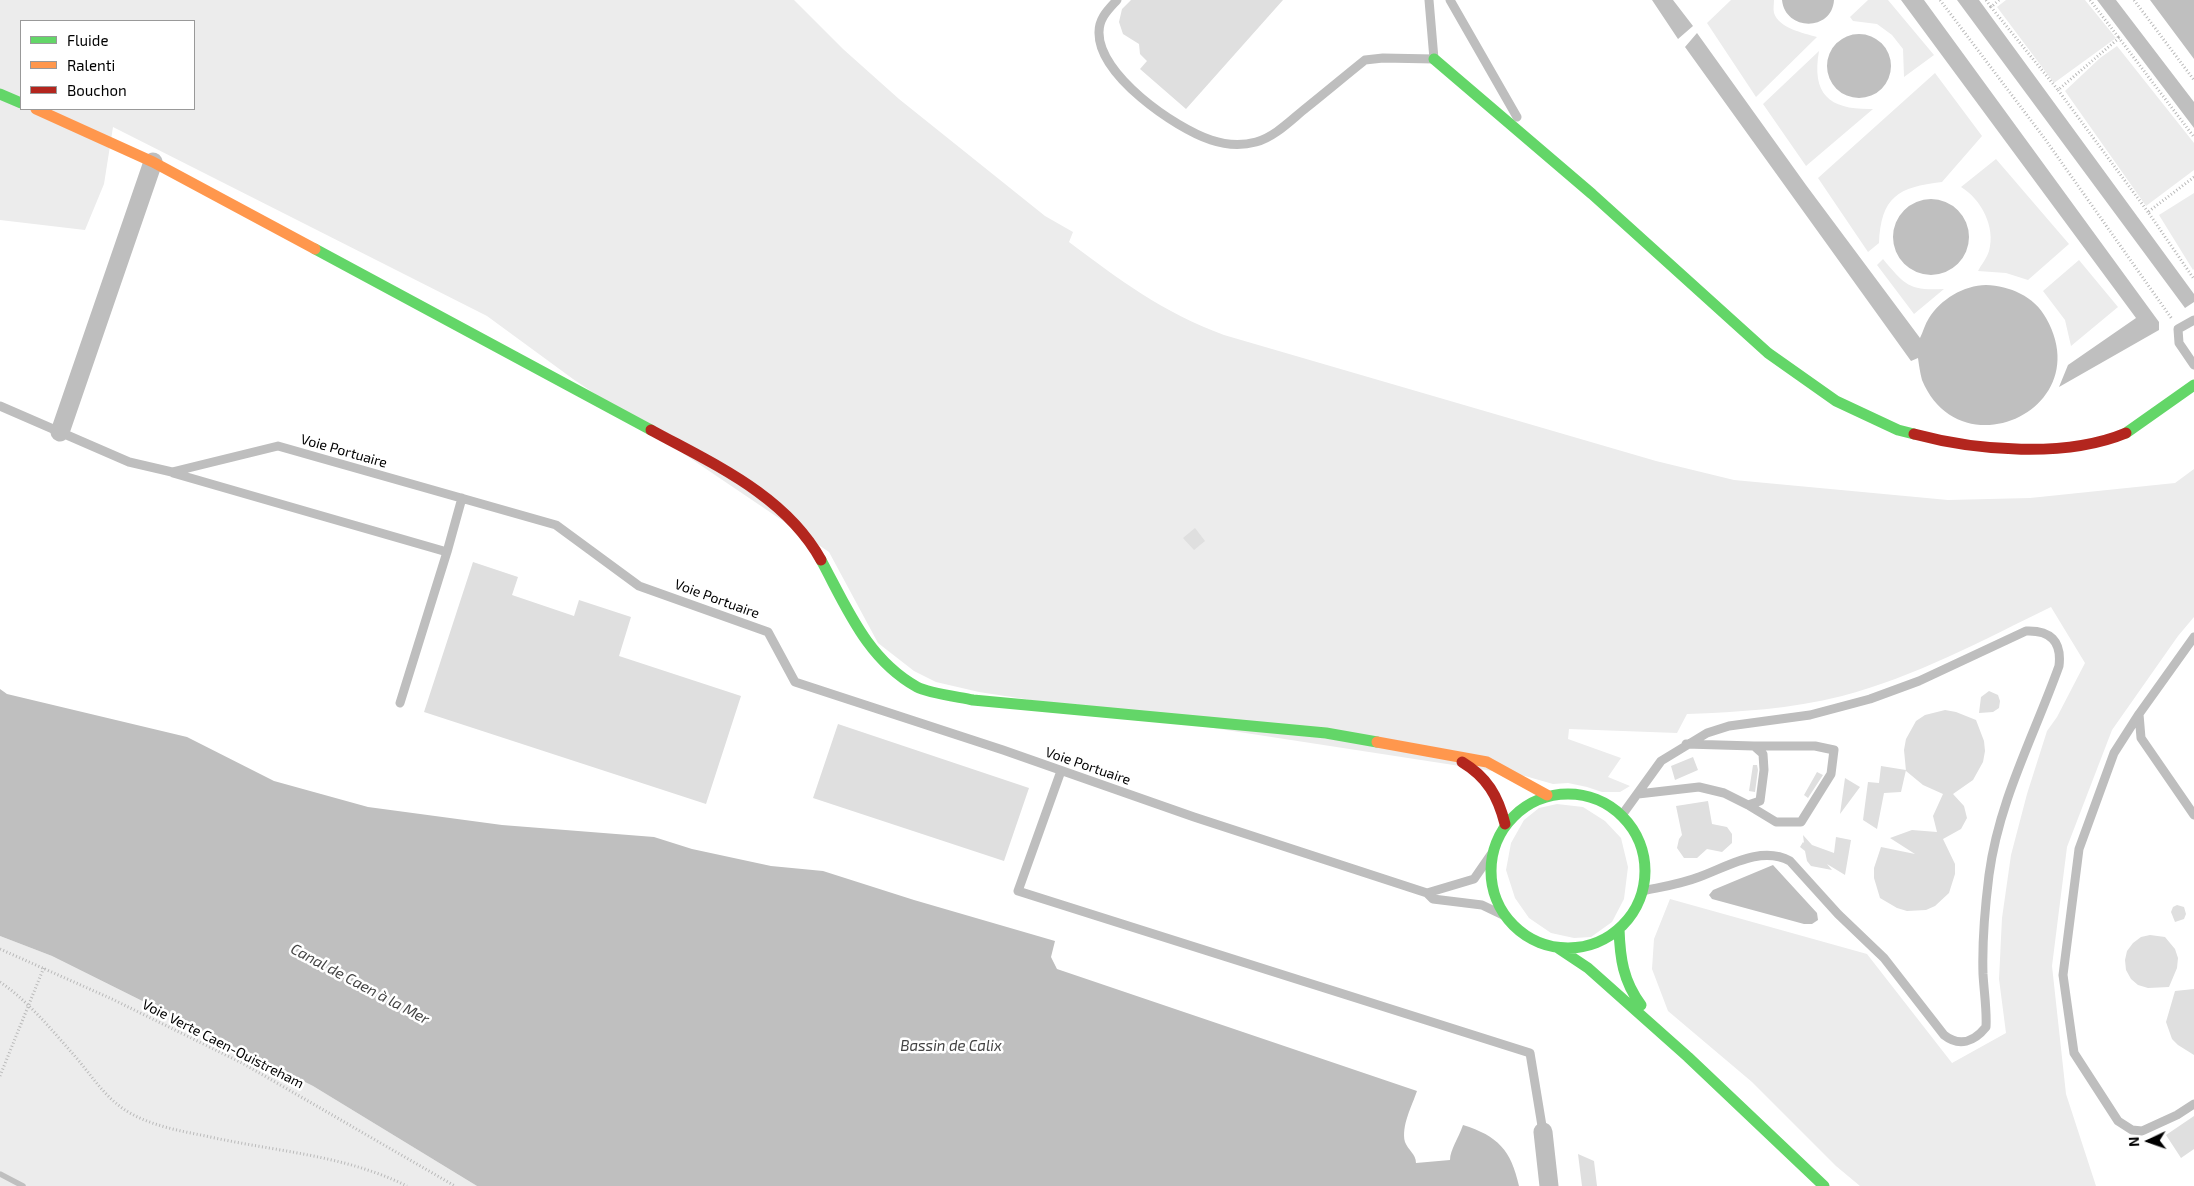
<!DOCTYPE html>
<html>
<head>
<meta charset="utf-8">
<style>
	body { margin:0 }
	#map { position:relative; width:2194px; height:1186px; overflow:hidden; background:#fff; font-family:"Exo 2",sans-serif }
	canvas { display:block }
	.legend { position:absolute; left:20px; top:20px; width:175px; height:90px; box-sizing:border-box; background:#fff; border:1px solid #999; margin:0; padding:6px 9px; list-style:none; font-size:15px; color:#000 }
	.legend li { display:flex; align-items:center; gap:10px; height:25px }
	.legend b { width:25px; border:1px solid #999 }
	.north { position:absolute; left:2124px; top:1116px; width:50px; height:50px; -webkit-text-stroke:4px #fff; paint-order:stroke; rotate:267deg; font-size:14px; font-weight:700; line-height:20px; text-align:center; color:#000 }
	.north::after { content:''; display:block; margin:auto; width:18px; height:22px; background:#000; clip-path:polygon(50% 0,100% 100%,50% 72%,0 100%) }
</style>
</head>
<body>
<div id="map">
<canvas width="2194" height="1186"></canvas>
<ul class="legend">
<li><b style="height:6px;background:#63d668"></b>Fluide</li>
<li><b style="height:6px;background:#ff974d"></b>Ralenti</li>
<li><b style="height:6px;background:#b3261e"></b>Bouchon</li>
</ul>
<div class="north">N</div>
</div>
<script>
const g = document.querySelector('canvas').getContext('2d');
g.lineJoin = 'round';
function paint(path, color) {
  g.fillStyle = color;
  g.fill(path, 'evenodd');
}
function strokePath(path, color, width, dash) {
  g.strokeStyle = color;
  g.lineWidth = width;
  g.lineCap = dash ? 'butt' : 'round';
  g.setLineDash(dash || []);
  g.stroke(path);
}
function write(font, color, halo, rows, align = 'center') {
  g.font = font + ' "Exo 2",sans-serif';
  g.lineWidth = 5;
  g.setLineDash([]);
  g.textBaseline = 'middle';
  g.strokeStyle = halo;
  g.fillStyle = color;
  for (const [text, x, y, turn = 0] of rows) {
    g.save();
    g.translate(x, y);
    g.rotate((+turn || 0) * Math.PI / 180);
    g.textAlign = isNaN(turn) ? turn : align;
    if (halo) g.strokeText(text, 0, 0);
    g.fillText(text, 0, 0);
    g.restore();
  }
}
paint(new Path2D(`
	M0,0h794l49,49 56,50 146,117 28,16 -4,10c52,39 93,70 155,93l432,126 78,19 214,20 82,-2 145,-15 19,-14v148l-16,19 -66,94 -45,117 -15,119 14,128 30,92h-236l-24,-20 -84,-84 -84,-71 -16,-42 2,-30 16,-40 197,55 85,109 54,-30 -7,-54 3,-61 9,-63 16,-61 20,-63 10,-14 28,-54 -34,-56c-68,33 -136,70 -209,89 -52,13 -102,16 -155,18l-10,19 -108,-4 -1,10 53,19 -13,19 22,9 -10,6h-18l-15,-5 -19,-4 -15,1 -28,-8 -546,-84 -43,-10 -22,-11 -36,-28 -49,-91 -256,-173 -86,-63 -374,-189 -9,57 -19,46 -85,-10zM21,21h173v88h-173z
	M1731,0h43c0,4 -1,9 0,13 5,15 29,20 43,24l-61,60 -49,-74z
	M1868,0h20l46,55 -30,22 -1,-28 -11,-14 -15,-11 -24,-3 -3,-4z
	M2006,0h79l31,38 -62,45 -57,-76z
	M2117,46l77,97v27l-48,36 -81,-115 35,-33z
	M1819,51c-8,45 12,59 54,58l-67,57 -43,-62z
	M1935,73l47,63 -40,46c-44,5 -61,15 -63,61l-11,9 -50,-74z
	M1996,159l73,85 -41,36 -22,-7 -28,-2c3,-6 9,-13 11,-20 7,-24 -8,-52 -28,-64z
	M2194,193v76l-1,1 -34,-55z
	M1883,259c22,26 26,32 61,30l-30,25 -37,-49z
	M2079,260l39,47 -47,39 -6,-26 -22,-29z
	M1557,804l26,3 22,14 16,17 7,29 -4,32 -12,23 -21,15 -17,1 -23,-5 -22,-15 -14,-20 -9,-28 5,-27 13,-23 15,-12z
	M0,936l52,20 261,130 164,100h-477z`), '#ececec');
paint(new Path2D(`
	M1652,0h21l20,26 -15,13z
	M1782,0h52c-2,32 -49,31 -52,0z
	M1901,0h23l235,322v8l-100,57 9,-22 68,-47z
	M1957,0h22l215,294v8l-9,6z
	M2097,0h19l78,102v26z
	M2150,0h44v59z
	M1697,33l109,152 114,153c3,-6 5,-14 9,-20 11,-18 35,-33 57,-33 24,1 48,11 60,33 52,91 -86,154 -124,62 -2,-7 -3,-15 -4,-22l-7,3 -226,-314z
	M1827 66a32 32 0 1 1 64 0a32 32 0 1 1-64 0Z
	M1893 237a38 38 0 1 1 76 0a38 38 0 1 1-76 0Z
	M0,689l7,5 180,43 87,44 94,26 134,18 152,12 38,12 79,17 52,5 91,29 141,41 -4,16 6,12 360,122c-5,15 -16,35 -12,51 3,8 11,12 11,21l34,-3c0,-10 9,-23 13,-35 35,11 48,25 56,61h-1042l-164,-100 -261,-130 -52,-20z
	M1773,865l44,48 1,7 -6,4h-8l-92,-25 -3,-4 4,-5z`), '#bfbfbf');
strokePath(new Path2D(`
	M0,1174l23,12`), '#bfbfbf', 5.5);
paint(new Path2D(`
	M1131,0h152l-97,109 -46,-40 7,-8 -7,-7 -1,-10 -16,-10 -4,-12 3,-13z
	M1195,528l10,13 -11,9 -11,-12z
	M473,562l45,15 -6,18 62,21 5,-16 52,17 -12,39 122,40 -35,108 -282,-92z
	M1989,691l9,4 2,6 -1,7 -6,4 -14,1 2,-16z
	M1945,710l11,2 20,8 8,21 1,10 -2,11 -10,18 -20,14 11,12 3,12 -6,11 -18,10 12,25v10l-6,19 -14,13 -9,4 -19,1 -10,-3 -17,-10 -6,-20v-10l7,-21 34,7 -25,-16 22,-8 25,2 -4,-16 10,-22 -20,-9 -17,-14 -2,-21 2,-11 10,-18 9,-6z
	M838,724l191,64 -25,73 -191,-63z
	M1693,757l5,13 -23,10 -4,-14z
	M1753,765h4l1,5 -3,22 -6,-1z
	M1881,766l25,4 -5,22 -17,1 -7,36 -14,-9 5,-38 11,1z
	M1817,772l6,3 -15,23 -4,-3z
	M1845,778l15,9 -20,27z
	M1708,801l4,23 15,3 5,7v9l-10,9 -15,-3 -10,9h-13l-7,-10 2,-9 3,-4 -6,-29z
	M1803,835l9,10 22,8 2,-16 15,3 -6,35 -18,-11 5,6 -21,-4 -4,-5 -2,-10 -5,-4 3,-5 1,1z
	M2177,905l7,2 2,7 -2,5 -9,3 -4,-10 2,-5z
	M2150,935l15,2 10,12 3,9 -1,10 -8,19 -21,1 -10,-3 -7,-6 -5,-9 -1,-10 2,-9 6,-8 8,-6z
	M2194,989v66l-16,-10 -6,-6 -6,-17 9,-31z
	M2194,1116v33l-13,9 -15,-23z
	M1578,1154l16,7 3,25h-15z`), '#dfdfdf');
strokePath(new Path2D(`
	M1940,0l105,139 127,180
	M1986,0l5,7
	M1999,0l-8,7 67,83
	M2090,0l29,38
	M2134,0l60,80
	M2194,177l-46,35 46,67
	M2148,212l-90,-122 61,-52 75,99
	M0,949l112,50 132,65 211,122
	M0,982c28,19 51,47 73,72 18,20 32,45 57,59 23,13 50,18 76,23 70,16 136,18 201,50
	M0,1076l44,-109`), '#b9b9b9', 3, [1, 2.5]);
strokePath(new Path2D(`
	M1117,0c-9,10 -18,18 -18,32 -1,43 76,96 112,108 15,5 30,6 45,2 19,-5 36,-23 50,-34 20,-16 39,-32 59,-48l18,-2 51,1 -5,-59
	M1450,0l67,117
	M2194,320l-16,9 1,14 15,22
	M0,406l129,56 43,10 106,-26 278,79 83,61 129,46 27,50 208,68 191,67 233,76 6,6 49,6 23,11
	M173,473l274,79 -47,151
	M447,552l15,-54
	M2194,637l-55,77 2,24 53,77
	M2139,714l-25,39 -35,96 -16,126 11,78 44,68 14,9 10,1 35,-16 17,-11
	M1061,771l-43,120 512,162 13,79
	M1638,794l61,-7 25,6 24,12 12,-4 4,-31 -1,-16 -9,-8 -68,-2
	M1748,805l28,17h25l30,-48 3,-24 -19,-4h-61
	M1622,815l39,-54 46,-28 22,-7 81,-11 60,-16 49,-18 107,-50c24,-1 36,10 33,35 -25,70 -60,134 -70,209 -4,32 -7,67 -6,99 1,18 4,36 3,53 -12,15 -27,20 -42,8l-60,-77 -46,-44 -48,-53c-29,-16 -63,6 -91,16 -18,7 -38,10 -56,14
	M1427,893l47,-14 18,-26`), '#bebebe', 9);
strokePath(new Path2D(`
	M60,432l93,-270
	M1543,1132l6,54`), '#bebebe', 19);
strokePath(new Path2D(`
	M1434,59l158,135 176,159 68,48 62,29 16,4
	M0,94l21,9
	M315,249l336,181
	M2126,433l68,-48
	M821,560c26,48 46,99 96,127 11,6 42,10 56,13l353,33 51,9
	M1491 871a77 77 0 1 1 154 0a77 77 0 1 1-154 0Z
	M1619,929c1,29 4,52 22,76
	M1558,948l30,20 100,89 136,129`), '#63d668', 11);
strokePath(new Path2D(`
	M36,109l117,53 162,87
	M1377,742l110,20 60,33`), '#ff974d', 11);
strokePath(new Path2D(`
	M651,430c62,34 134,65 170,130
	M1914,434c63,17 152,24 212,-1
	M1462,762c25,15 36,34 43,62`), '#b3261e', 11);
write('14px', '#000', '#fff', [
	["Voie Portuaire",344,451,16],
	["Voie Portuaire",717,599,20],
	["Voie Portuaire",1088,766,19],
	["Voie Verte Caen-Ouistreham",223,1044,27]
]);
write('italic 15px', '#444', '#fff', [
	["Canal de Caen à la Mer",360,984,28],
	["Bassin de Calix",951,1046]
]);
</script>
</body>
</html>
